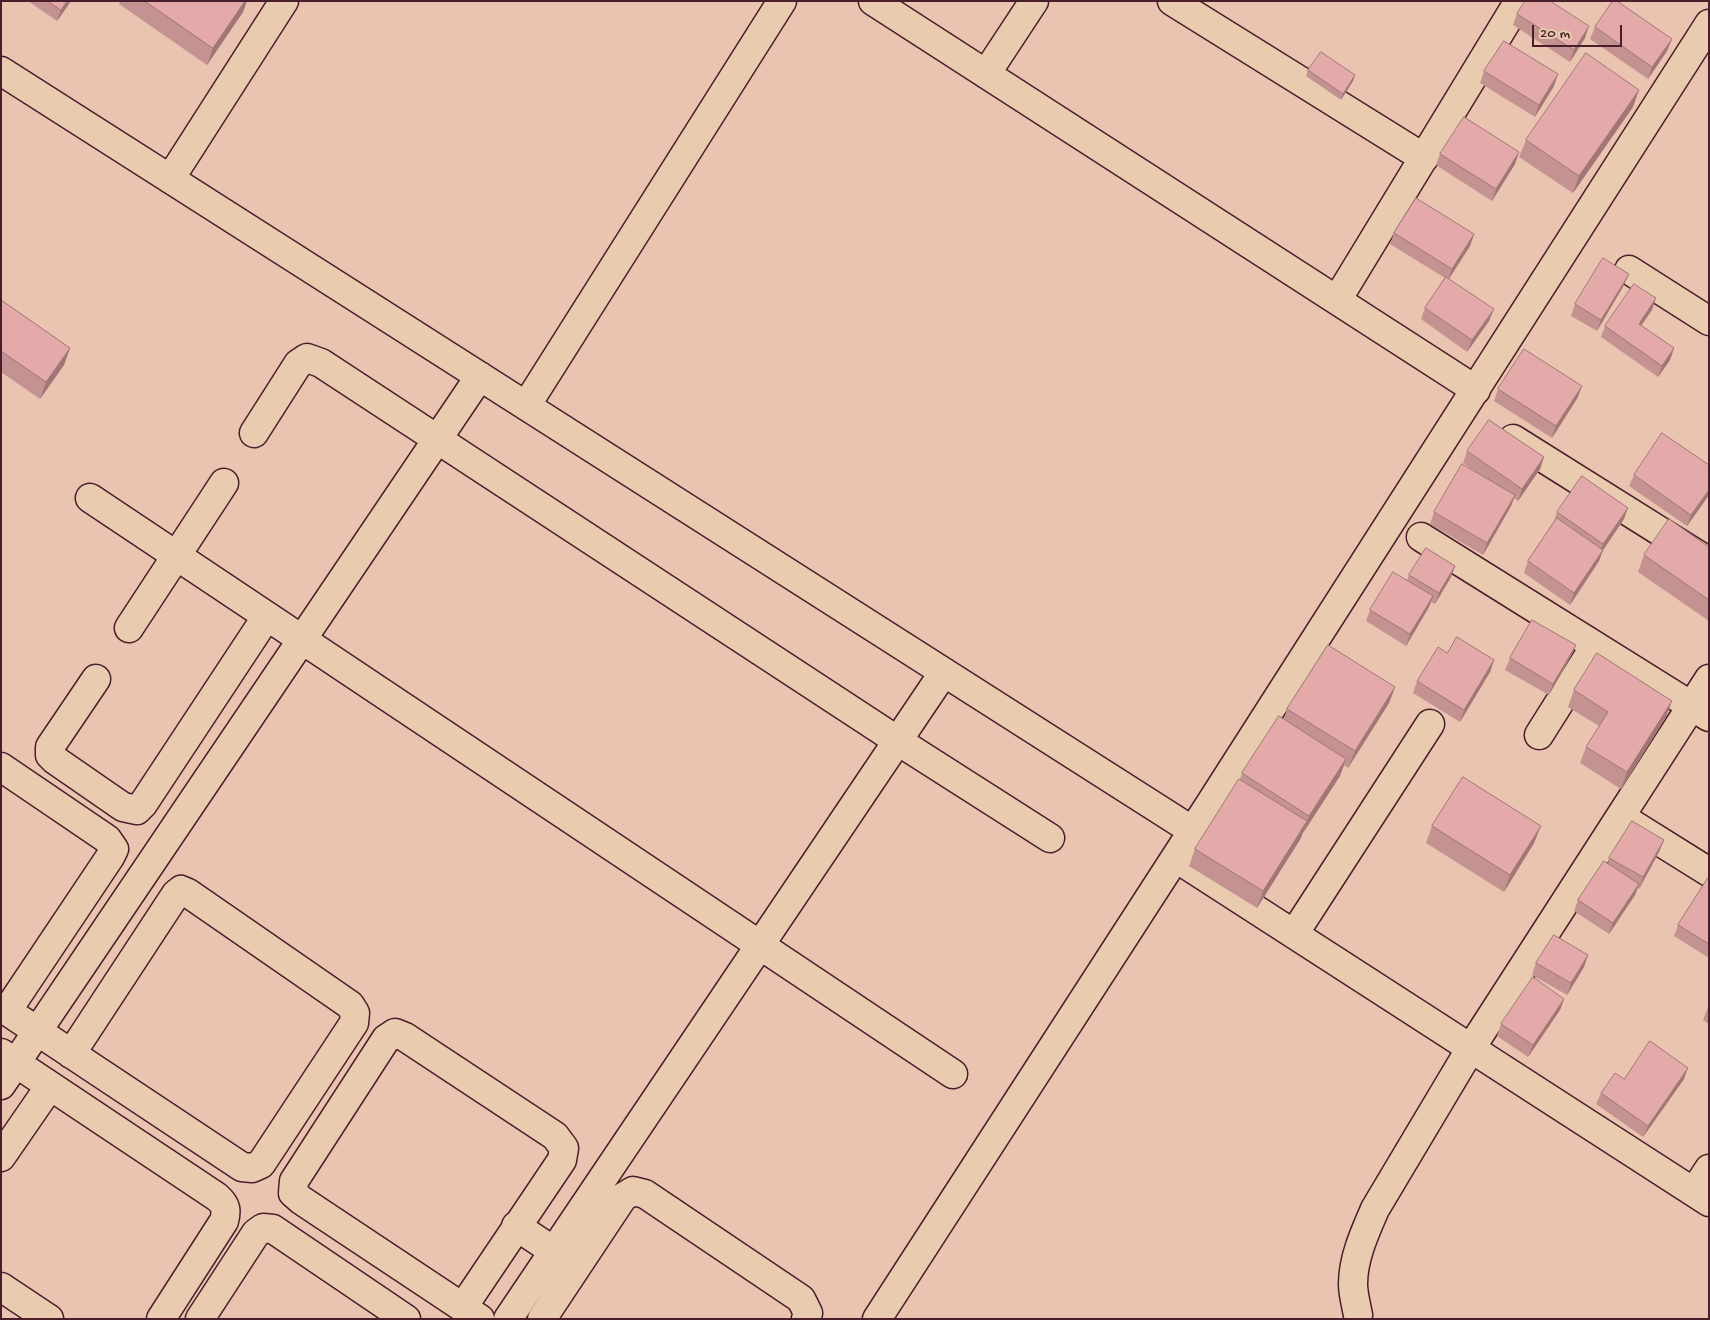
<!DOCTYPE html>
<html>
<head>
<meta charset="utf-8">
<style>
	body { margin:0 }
	#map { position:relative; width:1710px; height:1320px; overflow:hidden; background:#eac4b0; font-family:"Gochi Hand",sans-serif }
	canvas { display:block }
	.frame { position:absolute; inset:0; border:2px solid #4a1f2b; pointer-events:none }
	.scale { position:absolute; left:1532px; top:25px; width:90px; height:22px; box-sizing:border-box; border:2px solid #4a1f2b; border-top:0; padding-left:6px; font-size:15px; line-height:18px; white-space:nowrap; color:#4a1f2b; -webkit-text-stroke:4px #e9ccb0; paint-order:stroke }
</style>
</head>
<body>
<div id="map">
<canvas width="1710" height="1320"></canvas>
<div class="frame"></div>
<div class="scale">20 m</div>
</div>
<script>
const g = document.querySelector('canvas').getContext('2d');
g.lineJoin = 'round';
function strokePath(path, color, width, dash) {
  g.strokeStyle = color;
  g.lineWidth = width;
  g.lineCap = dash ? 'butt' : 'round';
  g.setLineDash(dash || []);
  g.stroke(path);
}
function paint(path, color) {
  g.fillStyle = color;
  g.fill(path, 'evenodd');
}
const minor = new Path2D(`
	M873,1l603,389
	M1172,1l252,157
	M1,71l1192,760
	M986,74l48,-73
	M170,179l114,-178
	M1629,270l80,51
	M1337,300l182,-299
	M526,406l256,-405
	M254,433l44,-69 9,-6 14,5 577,378 152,97
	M1513,439l196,123
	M90,498l863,576
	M1421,537l288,180
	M129,628l95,-145
	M96,679l-46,68v8l5,5 68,47 14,3 6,-6 124,-188
	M1539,735l56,-89
	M1,767l106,72 7,10 -4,8 -103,154
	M1632,824l77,48
	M1176,858l533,344
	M1294,934l136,-210
	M1,1007l241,160 10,1 9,-4 93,-141 1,-10 -5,-8 -162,-112 -7,-3 -5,4 -105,160
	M1,1053l216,144c9,8 10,13 7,24l-63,98
	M1,1085l479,-709
	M1,1157l49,-71
	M1694,1192l15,-23
	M516,1226l54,36
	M1,1287l48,32
	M463,1307l99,-147 2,-12 -9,-12 -150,-99 -10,-4 -9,6 -92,142 -1,12 8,7 179,119
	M1358,1315c-2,-11 -5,-21 -5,-31 0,-26 12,-52 22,-75l96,-161 238,-369
	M200,1319l56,-86 7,-5 10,1 133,90
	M508,1319l436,-647
	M542,1319l81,-122 10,-6 12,3 156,105 7,14 -2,6
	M877,1319l333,-515 499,-780`);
strokePath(minor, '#4a1f2b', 31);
strokePath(minor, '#e9ccb0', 28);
paint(new Path2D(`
	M28,1h43l-14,20z
	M120,1h127l-4,11 -36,53 -88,-61z
	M1517,14l68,24 -15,24 -57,-37z
	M1595,27l72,24 -19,28 -58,-40z
	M1308,70l47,5 -2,6 -12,19 -35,-24z
	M1484,71l70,15 -19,31 -55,-34z
	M1633,107l-60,86 -54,-36 7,-17z
	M1519,152l-4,12 -23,37 -56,-36 4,-11z
	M1394,233l80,1 -4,12 -21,33 40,42 -22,31 -46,-33 4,-11 20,-30 -55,-34z
	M1624,285l-27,46 -26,-15 4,-12z
	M1,300l69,48 -6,17 -24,34 -39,-27z
	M1652,310l-11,16 33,22 -4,12 -12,17 -57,-40 4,-11z
	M1498,389l80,8 -26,41 -58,-37z
	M1467,451l77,6 -4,12 -22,32 -4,-3 -3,8 -28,49 -53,-31 4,-12 45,-38 -16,-11z
	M1634,475l75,20 -22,31 -58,-40z
	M1557,512l67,7 -21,31 -4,11 -29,44 -46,-32 4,-12 25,-37z
	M1709,547v74l-71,-49 6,-17z
	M1455,566l-4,11 -16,27 -4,-2 -2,5 -23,39 -40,-25 4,-11 37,-30 2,-5z
	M1576,645l-5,11 -22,39 -44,-25 5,-12z
	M1447,653l47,7 -4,12 -30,50 -47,-29 4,-12z
	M1395,687l-6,16 -41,65 -4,-3 -4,11 -37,57h-1l-1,5 -44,70 -68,-42 6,-17 45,-70 2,-6 42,-54 3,-10z
	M1574,690l92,27 -45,72 -41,-26 6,-16 13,-21 -31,-19z
	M1432,826l102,17 -30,49 -78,-49z
	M1664,840l-5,12 -20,37 -1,-1 -3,7 -26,39 -35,-23 4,-11 30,-37 1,-5z
	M1709,878v80l-35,-22 4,-11z
	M1588,955l-4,12 -17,28 -35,-20 4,-12z
	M1564,999l-4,11 -32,47 -31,-21 4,-12z
	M1709,1005v19l-6,-4z
	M1624,1079h60l-41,58 -47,-33 5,-11z`), '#c49291');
paint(new Path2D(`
	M67,1h4l-14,20 4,-11z
	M245,1h2l-4,11 -36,53 6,-17z
	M1589,26l-4,12 -15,24 4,-12z
	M1672,39l-5,12 -19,28 4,-12z
	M1558,74l-4,12 -19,31 4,-12z
	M1355,75l-2,6 -12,19 2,-6z
	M1639,90l-6,17 -60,86 6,-17z
	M1519,152l-4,12 -23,37 4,-12z
	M1474,234l-4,12 -22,34 4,-11z
	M1629,274l-5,11 -27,46 4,-11z
	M1656,298l-4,12 -18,25 5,-11z
	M1494,309l-5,12 -22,31 5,-12z
	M70,348l-6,17 -24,34 6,-17z
	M1674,348l-4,12 -12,17 4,-11z
	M1582,386l-4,11 -26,41 4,-12z
	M1544,457l-4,12 -22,32 4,-12z
	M1709,490v5l-22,31 4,-11z
	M1515,495l-4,11 -28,49 4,-12z
	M1628,508l-4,11 -25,37 4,-12z
	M1603,550l-4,11 -29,44 4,-12z
	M1455,566l-4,11 -16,27 4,-11z
	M1433,596l-4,11 -23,39 4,-12z
	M1576,645l-5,11 -22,39 4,-11z
	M1494,660l-4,12 -30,50 4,-12z
	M1395,687l-6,16 -41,65 7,-17z
	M1672,701l-6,16 -45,72 6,-17z
	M1346,759l-6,17 -37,57 6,-17z
	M1307,821l-6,17 -44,70 6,-17z
	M1541,826l-7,17 -30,49 6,-17z
	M1664,840l-5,12 -20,37 4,-12z
	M1639,884l-4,11 -26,39 4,-11z
	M1588,955l-4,12 -17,28 4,-12z
	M1564,999l-4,11 -32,47 5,-12z
	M1688,1068l-4,11 -41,58 5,-11z`), '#a07776');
const building = new Path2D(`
	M48,1h19l-6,9z
	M145,1h100l-32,47z
	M1525,1h25l39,25 -15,24 -57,-36z
	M1613,1h4l55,38 -20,28 -57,-40z
	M1504,41l54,33 -19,31 -55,-34z
	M1321,52l34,23 -12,19 -35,-24z
	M1586,53l53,37 -60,86 -53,-36z
	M1464,117l55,35 -23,37 -56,-35z
	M1416,198l58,36 -22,35 -58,-36z
	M1603,258l26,16 -28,46 -26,-16z
	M1446,277l48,32 -22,31 -47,-32z
	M1634,284l22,14 -17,26 35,24 -12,18 -57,-40z
	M1,300l69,48 -24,34 -45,-31z
	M1524,349l58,37 -26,40 -58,-37z
	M1489,420l55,37 -22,32 -55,-38z
	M1662,433l47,32v25l-18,25 -57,-40z
	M1462,464l53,31 -28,48 -53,-31z
	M1582,476l46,32 -25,36 -46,-32z
	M1557,518l46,32 -29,43 -46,-32z
	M1669,519l40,28v53l-65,-45z
	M1426,548l29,18 -16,27 -30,-18z
	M1393,572l40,24 -23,38 -40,-24z
	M1532,620l44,25 -23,39 -43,-26z
	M1457,637l37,23 -30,50 -47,-29 21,-34 9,6z
	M1328,645l67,42 -40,64 -68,-42z
	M1597,653l75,48 -45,71 -41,-25 22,-35 -34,-22z
	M1279,716l67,43 -37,57 -67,-43z
	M1463,777l78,49 -31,49 -78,-49z
	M1239,779l68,42 -44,70 -68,-42z
	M1632,821l32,19 -21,37 -34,-19z
	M1604,861l35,23 -26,39 -35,-23z
	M1708,878h1v66l-31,-19z
	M1554,935l34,20 -17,28 -35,-20z
	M1533,977l31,22 -31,46 -32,-21z
	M1650,1041l38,27 -40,58 -47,-33 14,-20 9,6z`);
paint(building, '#e4aaa9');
strokePath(building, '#a07776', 1);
</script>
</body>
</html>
